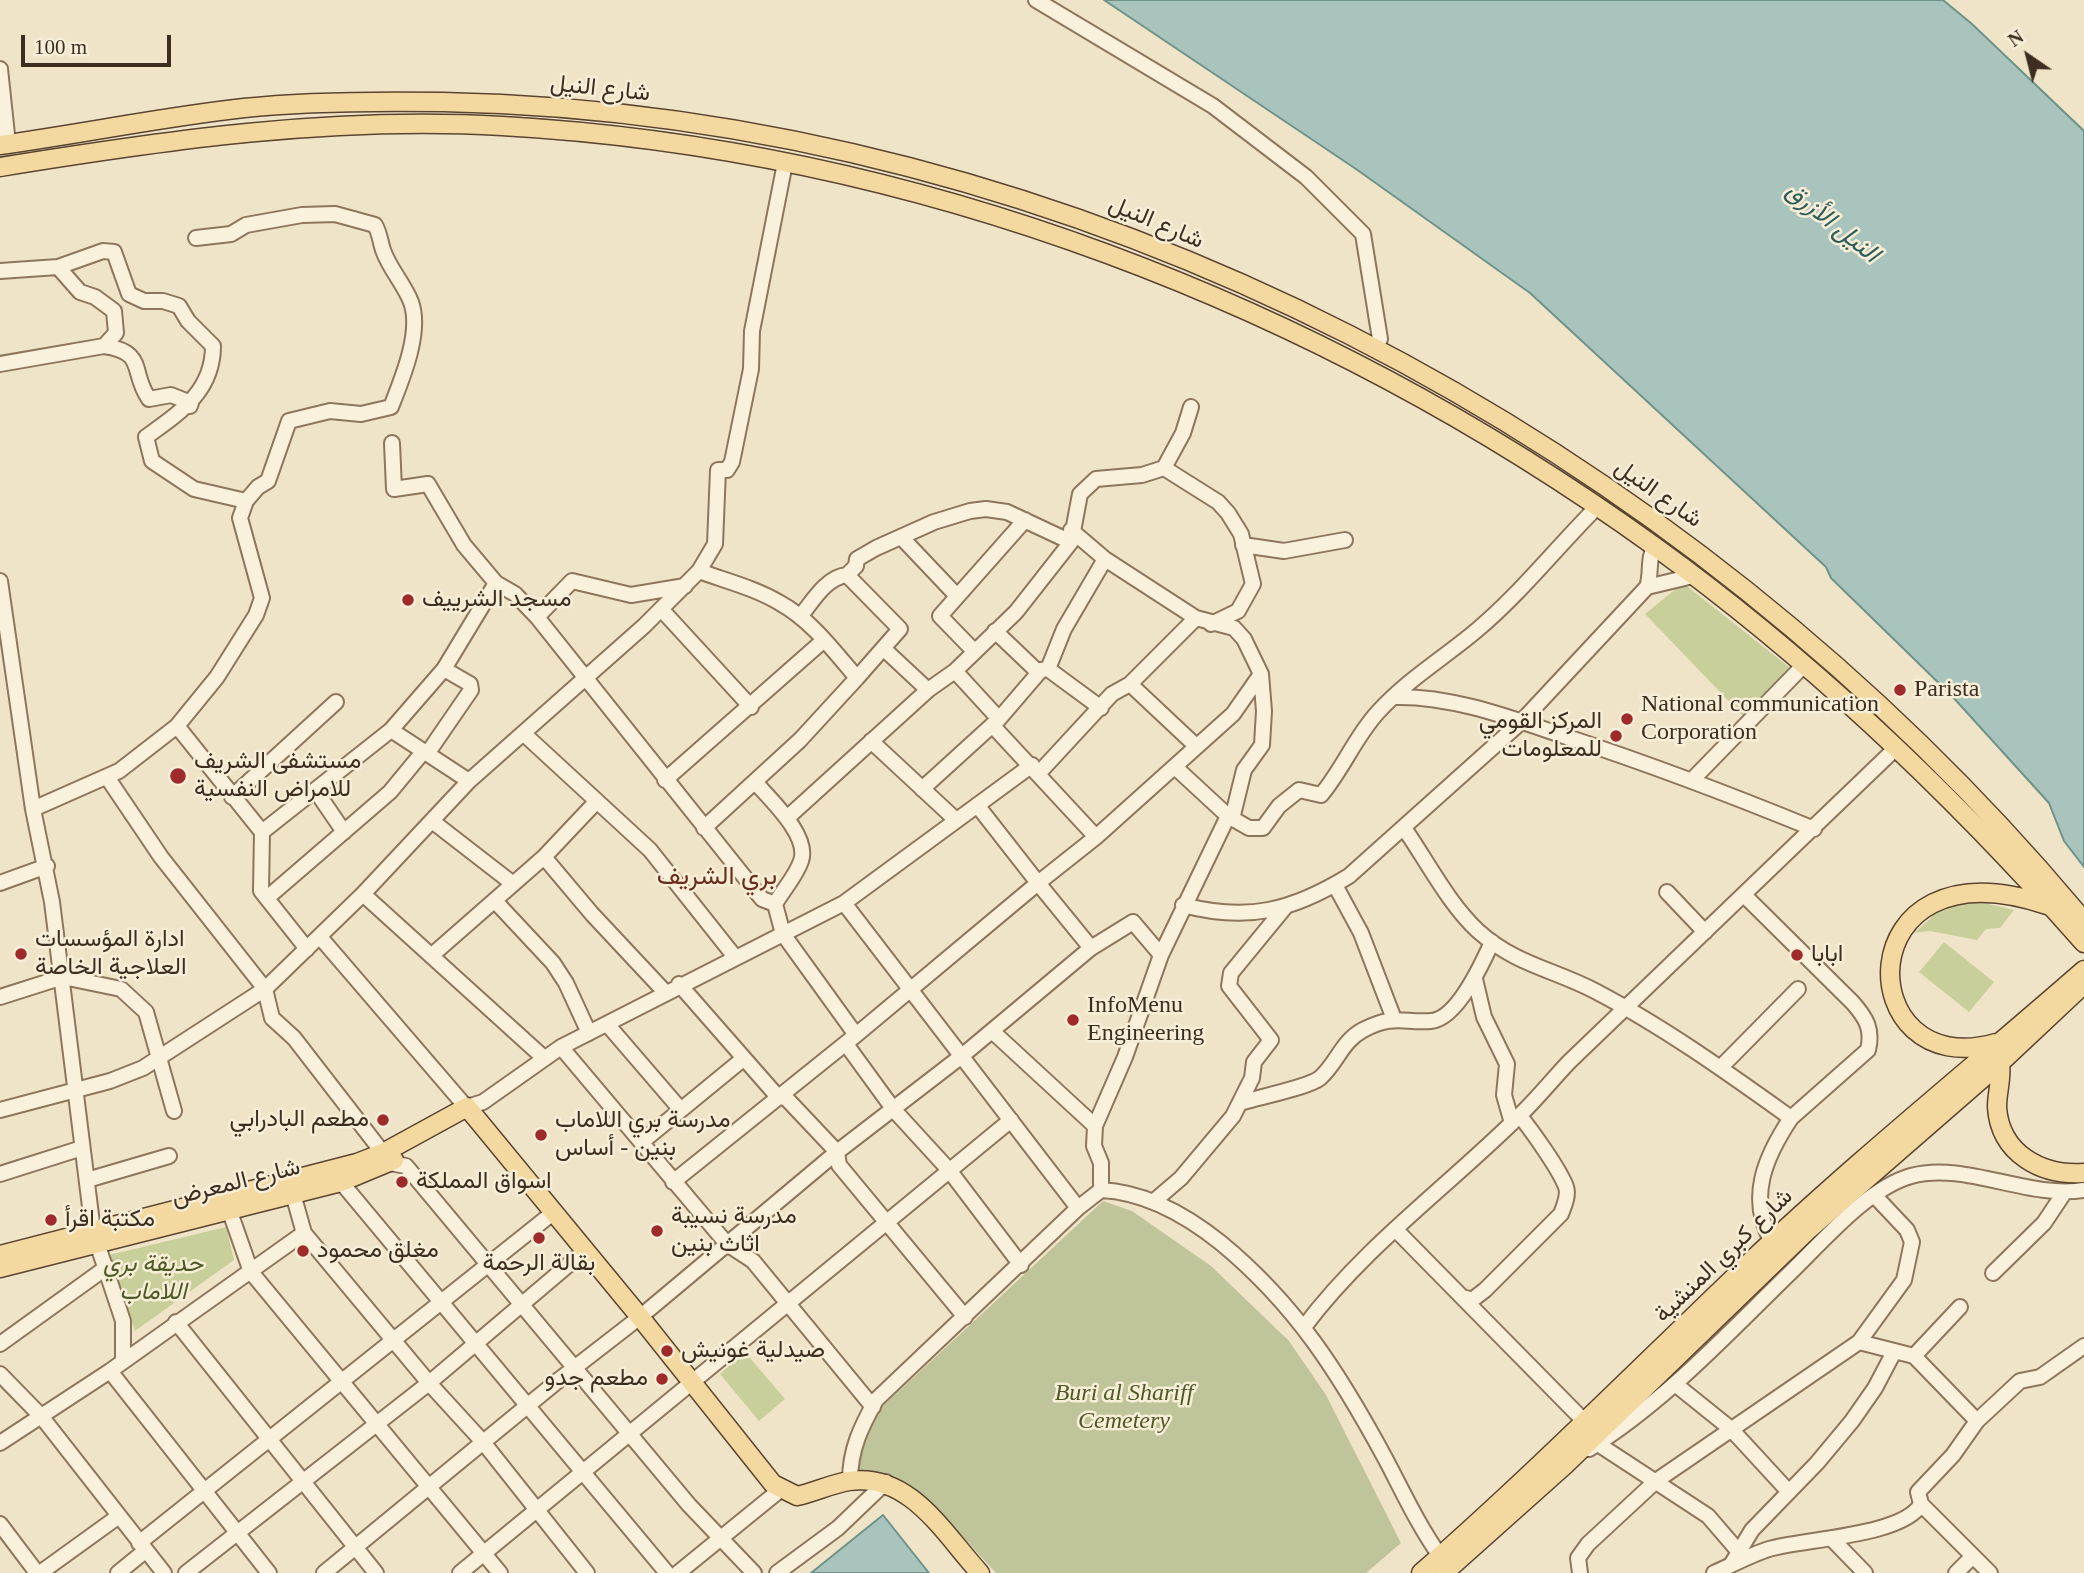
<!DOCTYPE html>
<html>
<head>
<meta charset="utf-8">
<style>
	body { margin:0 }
	#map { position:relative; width:2084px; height:1573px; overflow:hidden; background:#f0e4c8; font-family:"Times New Roman",serif }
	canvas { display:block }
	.north { position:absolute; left:1993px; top:21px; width:70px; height:70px; -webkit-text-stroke:5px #f7eed8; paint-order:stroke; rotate:325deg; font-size:19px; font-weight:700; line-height:28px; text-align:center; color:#3d2e20 }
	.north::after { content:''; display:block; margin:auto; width:24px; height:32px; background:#3d2e20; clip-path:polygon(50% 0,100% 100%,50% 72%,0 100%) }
	.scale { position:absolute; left:21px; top:35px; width:150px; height:32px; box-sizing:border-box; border:4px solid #3d2e20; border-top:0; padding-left:9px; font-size:21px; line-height:24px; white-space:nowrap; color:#3d2e20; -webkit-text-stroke:5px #f7eed8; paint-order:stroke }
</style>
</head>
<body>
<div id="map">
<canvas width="2084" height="1573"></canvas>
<div class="north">N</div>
<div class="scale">100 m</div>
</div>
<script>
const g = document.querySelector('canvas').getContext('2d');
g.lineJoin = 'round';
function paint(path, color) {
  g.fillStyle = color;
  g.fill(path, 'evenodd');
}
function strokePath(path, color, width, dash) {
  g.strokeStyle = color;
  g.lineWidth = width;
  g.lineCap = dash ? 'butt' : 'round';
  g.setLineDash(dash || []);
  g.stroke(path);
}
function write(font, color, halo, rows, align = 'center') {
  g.font = font + ' "Times New Roman",Vazirmatn,serif';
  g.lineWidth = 5;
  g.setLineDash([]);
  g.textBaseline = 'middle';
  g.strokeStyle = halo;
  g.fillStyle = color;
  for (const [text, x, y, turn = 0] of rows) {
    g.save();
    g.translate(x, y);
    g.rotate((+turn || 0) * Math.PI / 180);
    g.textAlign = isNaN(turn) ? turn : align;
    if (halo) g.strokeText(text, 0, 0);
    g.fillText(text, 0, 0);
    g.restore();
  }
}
paint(new Path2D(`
	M1683,583l106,84 -45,50 -99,-103z
	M1971,900l43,10 -14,18 -14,1 -9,11 -47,-9 -16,2 16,-14 8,-12z
	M1944,942l50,40 -25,30 -50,-40z
	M226,1227l8,33 -99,71 -26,-76z
	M745,1352l40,47 -26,22 -39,-47z`), '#c9cf9b');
paint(new Path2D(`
	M1103,1201l29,10 79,55 78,75 37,54 75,148 -35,30h-370l-57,-62 -94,-46 25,-35 -1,-11z`), '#bfc49a');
const water = new Path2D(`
	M1104,0h839l29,24 112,107v736l-20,-26 -15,-38 -98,-108 -120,-117 -5,-11 -296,-274 -174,-124z
	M883,1515l46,58h-118z`);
paint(water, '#a9c4bc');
strokePath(water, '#6f938a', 2);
const minor = new Path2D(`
	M1036,0l177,106 93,71 57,57 17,105 -6,9
	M0,69l8,75
	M196,238l35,-4 15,-9 56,-10 33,-1 40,11c5,9 5,16 8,25 6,18 21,34 28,52 11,30 -9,77 -20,105l-30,7 -31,-3 -41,10 -21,60 -10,6 -12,14
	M58,267l22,25 15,5 19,14 2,22 -12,13c43,6 26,26 45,53l22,-4 20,8 -1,3
	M0,271l58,-4 45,-16 11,1 15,42 15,7h19l16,5 9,15 25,25c0,46 -34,67 -67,91l6,24 42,28 52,12 -6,17 22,80 -6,17 -39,62 -40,49 -58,45 -86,38
	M0,364l104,-18
	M392,443l2,46 34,-5 36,61 32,38 19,11 22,23 225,282 13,5 8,30 73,101
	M1164,468l54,34 10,11 13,21 12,50 -15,27 -27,13
	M1071,530l34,29 91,59 38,10 10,11 17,35 3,37 -2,34 -18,25 -12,49
	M902,538l55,58
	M1243,545l41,6 61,-11
	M699,571c27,10 56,17 81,32 31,17 54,48 77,75l-57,62 -96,88
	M847,575l53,54 -43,49
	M0,581l33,228 19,93 41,329
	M1647,587c5,-14 0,-28 8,-41
	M661,609l90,98
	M537,617l35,-36 59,14 54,-9
	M800,617c12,-15 26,-40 47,-42l9,-9 1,-7 19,-11 58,-26 36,-11 16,-2 21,3 64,30
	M995,631l43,41
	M884,649l44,41
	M974,651l-34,-35 85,-96
	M1048,669l16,-40 41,-70
	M955,671l44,48
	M1130,684l65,61
	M1393,697c57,-2 118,21 171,39 85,28 167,59 250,93
	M992,725l104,112
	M177,726l85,106 -1,59 46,58
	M391,730l78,51
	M523,733l127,117 85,107
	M871,741l85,79
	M427,754l44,-64 -1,-6 -26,-15
	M1175,767l53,49
	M1038,774l74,-80 18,-10 66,-66
	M107,777l54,80 104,132 7,29 22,20 89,115
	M1693,779l111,-114
	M665,780l159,-140
	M755,782c15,17 55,54 46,79 -5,15 -18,29 -26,43
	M922,789l77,-70 42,-49 7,-1 53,39
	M316,791l28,41
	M232,797l104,-95
	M787,818l141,-128 27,-19 61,-59 55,-70 9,-48 16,-15 46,-4 22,-7 19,-35 8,-26
	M432,821l80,62
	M1404,828c23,33 44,75 74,103 38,34 75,38 117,60 69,36 133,82 196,127 -26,39 -44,80 -19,124
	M262,832l129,-102 53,-61 52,-86
	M544,857l48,57 73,78
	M0,883l47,-17
	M1335,885l26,48 33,86
	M1667,892l38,40
	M363,894l181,164
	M1744,895l109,108c13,15 20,26 15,47l-77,68
	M267,898l123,-106 33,-40
	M495,901l58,62 13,20 23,50
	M844,903l234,305
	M1183,905c64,17 109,6 166,-29l172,-154 126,-135 46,-11
	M320,937l147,171
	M1091,948l42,-26 28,33
	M431,956l113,-99 52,-55
	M1475,979l9,38 23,47 -3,31 8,28
	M679,984l99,113 8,1 51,54 2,13 126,152
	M0,997l63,-20 58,12 25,23 28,99
	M607,1024l74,86
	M992,1031l103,95
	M846,1044l48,66 55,60 72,95
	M561,1047l166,197 26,17 120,146
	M1721,1067l77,-78
	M1243,1102c17,-5 66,-15 77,-24 17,-15 22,-37 43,-48 31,-16 40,-7 68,-9 26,-2 52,-59 61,-79
	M467,1107l16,-5 78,-55 283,-144 188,-138
	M0,1110l110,-29 33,-13 122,-79 98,-95 106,-113 175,-155 55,-55 16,-27 3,-74h9l5,-8 19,-93 1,-38 33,-168
	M643,1141l100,-82
	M390,1163l16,3 283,339 65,68
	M0,1174l82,-26
	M87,1180l82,-24
	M341,1182l326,391
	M673,1182l183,-147 182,-152 -61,-78
	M1101,1190v-27l-7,-17 1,-20 30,-69 36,-102 67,-139 21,12h14l16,-22 20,-16 22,5c22,-26 34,-58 57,-83 30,-33 66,-54 99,-82 43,-36 80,-83 120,-123
	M293,1194l11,39 125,150 54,59 104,131
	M1153,1202l28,-24 52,-62 19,-38 2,-16 17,-22 -42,-54 2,-13 55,-67
	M230,1212l21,60 249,301
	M1395,1229l191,194
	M97,1243l26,78v40
	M1993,1273l51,-50 20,-30
	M1466,1298l6,2 13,-10 76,-76c3,-8 8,-19 5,-27 -6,-17 -34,-56 -46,-71
	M176,1322l200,251
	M1304,1327c60,-80 143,-140 214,-210 18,-17 34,-37 51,-55l327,-314
	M1859,1342l55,14 63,65
	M0,1344l107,-77
	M1914,1356l46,-49
	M110,1371l159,202
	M0,1374l41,42 123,157
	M1675,1384l56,45 58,63
	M0,1443l110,-72 194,-138
	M1598,1444l110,72 31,36
	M1589,1449c77,-48 139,-116 203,-178 32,-31 76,-83 119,-95 54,-15 116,23 173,14
	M850,1481c0,-32 11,-54 26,-81l202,-192 23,-18c45,2 85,25 120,53 75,62 118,130 164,215 18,34 33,67 55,98
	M0,1524l37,49
	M1831,1538l34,35
	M139,1543l415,-331
	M1731,1565l21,-35 65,-67 35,-42 23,-33 19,-36
	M40,1573l79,-57
	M118,1573l27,-22
	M186,1573l243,-190 157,-133
	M324,1573l236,-194 80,-62 197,-165 126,-97 128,-107 -53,-65 58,-46 137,-123 28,-40
	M460,1573l551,-453
	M678,1573l102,-83
	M777,1573l61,-45 48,-46
	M1580,1573l-2,-15 10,-14 68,-63 203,-139 45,-62 8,-38 -5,-12 -33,-35
	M1714,1573c18,-8 36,-18 55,-24 33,-10 135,-13 152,-45
	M1956,1573l17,-17
	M1990,1573l-69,-69 -3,-12 35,-37 24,-34 43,-40 20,-4 44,-31`);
const major = new Path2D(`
	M0,145c81,-11 162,-28 244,-37 65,-7 133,-7 199,-6 632,12 1240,337 1641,819
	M0,167c166,-27 333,-51 502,-41 414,23 816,178 1152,420 158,114 301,251 430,397
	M1996,1043c-146,42 -152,-207 51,-138
	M2000,1063c2,16 -3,29 -3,44 3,47 45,69 87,66
	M0,1255l357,-92 26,-10 84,-46 173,210 133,167 24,12c18,-4 34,-12 52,-15 61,-9 95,53 131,92
	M0,1268l341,-86 53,-22
	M1421,1573c113,-99 219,-206 328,-310 107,-102 223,-195 335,-293
	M1444,1573l121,-108 242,-234 193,-168 81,-76`);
strokePath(minor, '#8d765c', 18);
strokePath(major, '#5b4430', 21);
strokePath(minor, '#faf1dc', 14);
strokePath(major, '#f3d9a0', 18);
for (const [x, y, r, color] of [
	[408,600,7,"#9e2a2b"],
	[1900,690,7,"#9e2a2b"],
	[1627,719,7,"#9e2a2b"],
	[1616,736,7,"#9e2a2b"],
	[178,776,9,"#9e2a2b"],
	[21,954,7,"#9e2a2b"],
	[1797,955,7,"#9e2a2b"],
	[1073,1020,7,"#9e2a2b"],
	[383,1120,7,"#9e2a2b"],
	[541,1135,7,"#9e2a2b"],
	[402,1182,7,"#9e2a2b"],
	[51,1220,7,"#9e2a2b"],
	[657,1231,7,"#9e2a2b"],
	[539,1238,7,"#9e2a2b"],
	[303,1251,7,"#9e2a2b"],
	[667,1351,7,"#9e2a2b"],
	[662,1379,7,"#9e2a2b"]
]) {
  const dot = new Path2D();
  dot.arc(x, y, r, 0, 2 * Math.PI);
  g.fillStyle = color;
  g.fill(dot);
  strokePath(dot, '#f7eed8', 2.5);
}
write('24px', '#3d2e20', '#f7eed8', [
	["شارع النيل",600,89,6],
	["شارع النيل",1156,223,23],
	["شارع النيل",1658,494,35],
	["شارع المعرض",236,1183,-14],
	["شارع كبري المنشية",1724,1256,-44]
]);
write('24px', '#3d2e20', '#f7eed8', [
	["مسجد الشرييف",422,600],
	["Parista",1914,690],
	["National communication",1641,705],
	["Corporation",1641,733],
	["المركز القومي",1602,722,"right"],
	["للمعلومات",1602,750,"right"],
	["مستشفى الشريف",194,762],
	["للامراض النفسية",194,790],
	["ادارة المؤسسات",35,940],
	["العلاجية الخاصة",35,968],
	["ابابا",1811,955],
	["InfoMenu",1087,1006],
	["Engineering",1087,1034],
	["مطعم البادرابي",369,1120,"right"],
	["مدرسة بري اللاماب",555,1121],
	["بنين - أساس",555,1149],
	["اسواق المملكة",416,1182],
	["مدرسة نسيبة",671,1217],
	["اثاث بنين",671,1245],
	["مكتبة اقرأ",65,1220],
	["مغلق محمود",317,1251],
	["بقالة الرحمة",539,1264,"center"],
	["صيدلية غونيش",681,1351],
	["مطعم جدو",648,1379,"right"]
], 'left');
write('italic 24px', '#4d5a26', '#f7eed8', [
	["حديقة بري",153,1265],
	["اللاماب",153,1293],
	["Buri al Shariff",1124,1394],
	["Cemetery",1124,1422]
]);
write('italic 26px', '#2f5d5a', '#f7eed8', [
	["النيل الأزرق",1832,223,39]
]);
write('26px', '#6b2e1e', '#f7eed8', [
	["بري الشريف",717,877]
]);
</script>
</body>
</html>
